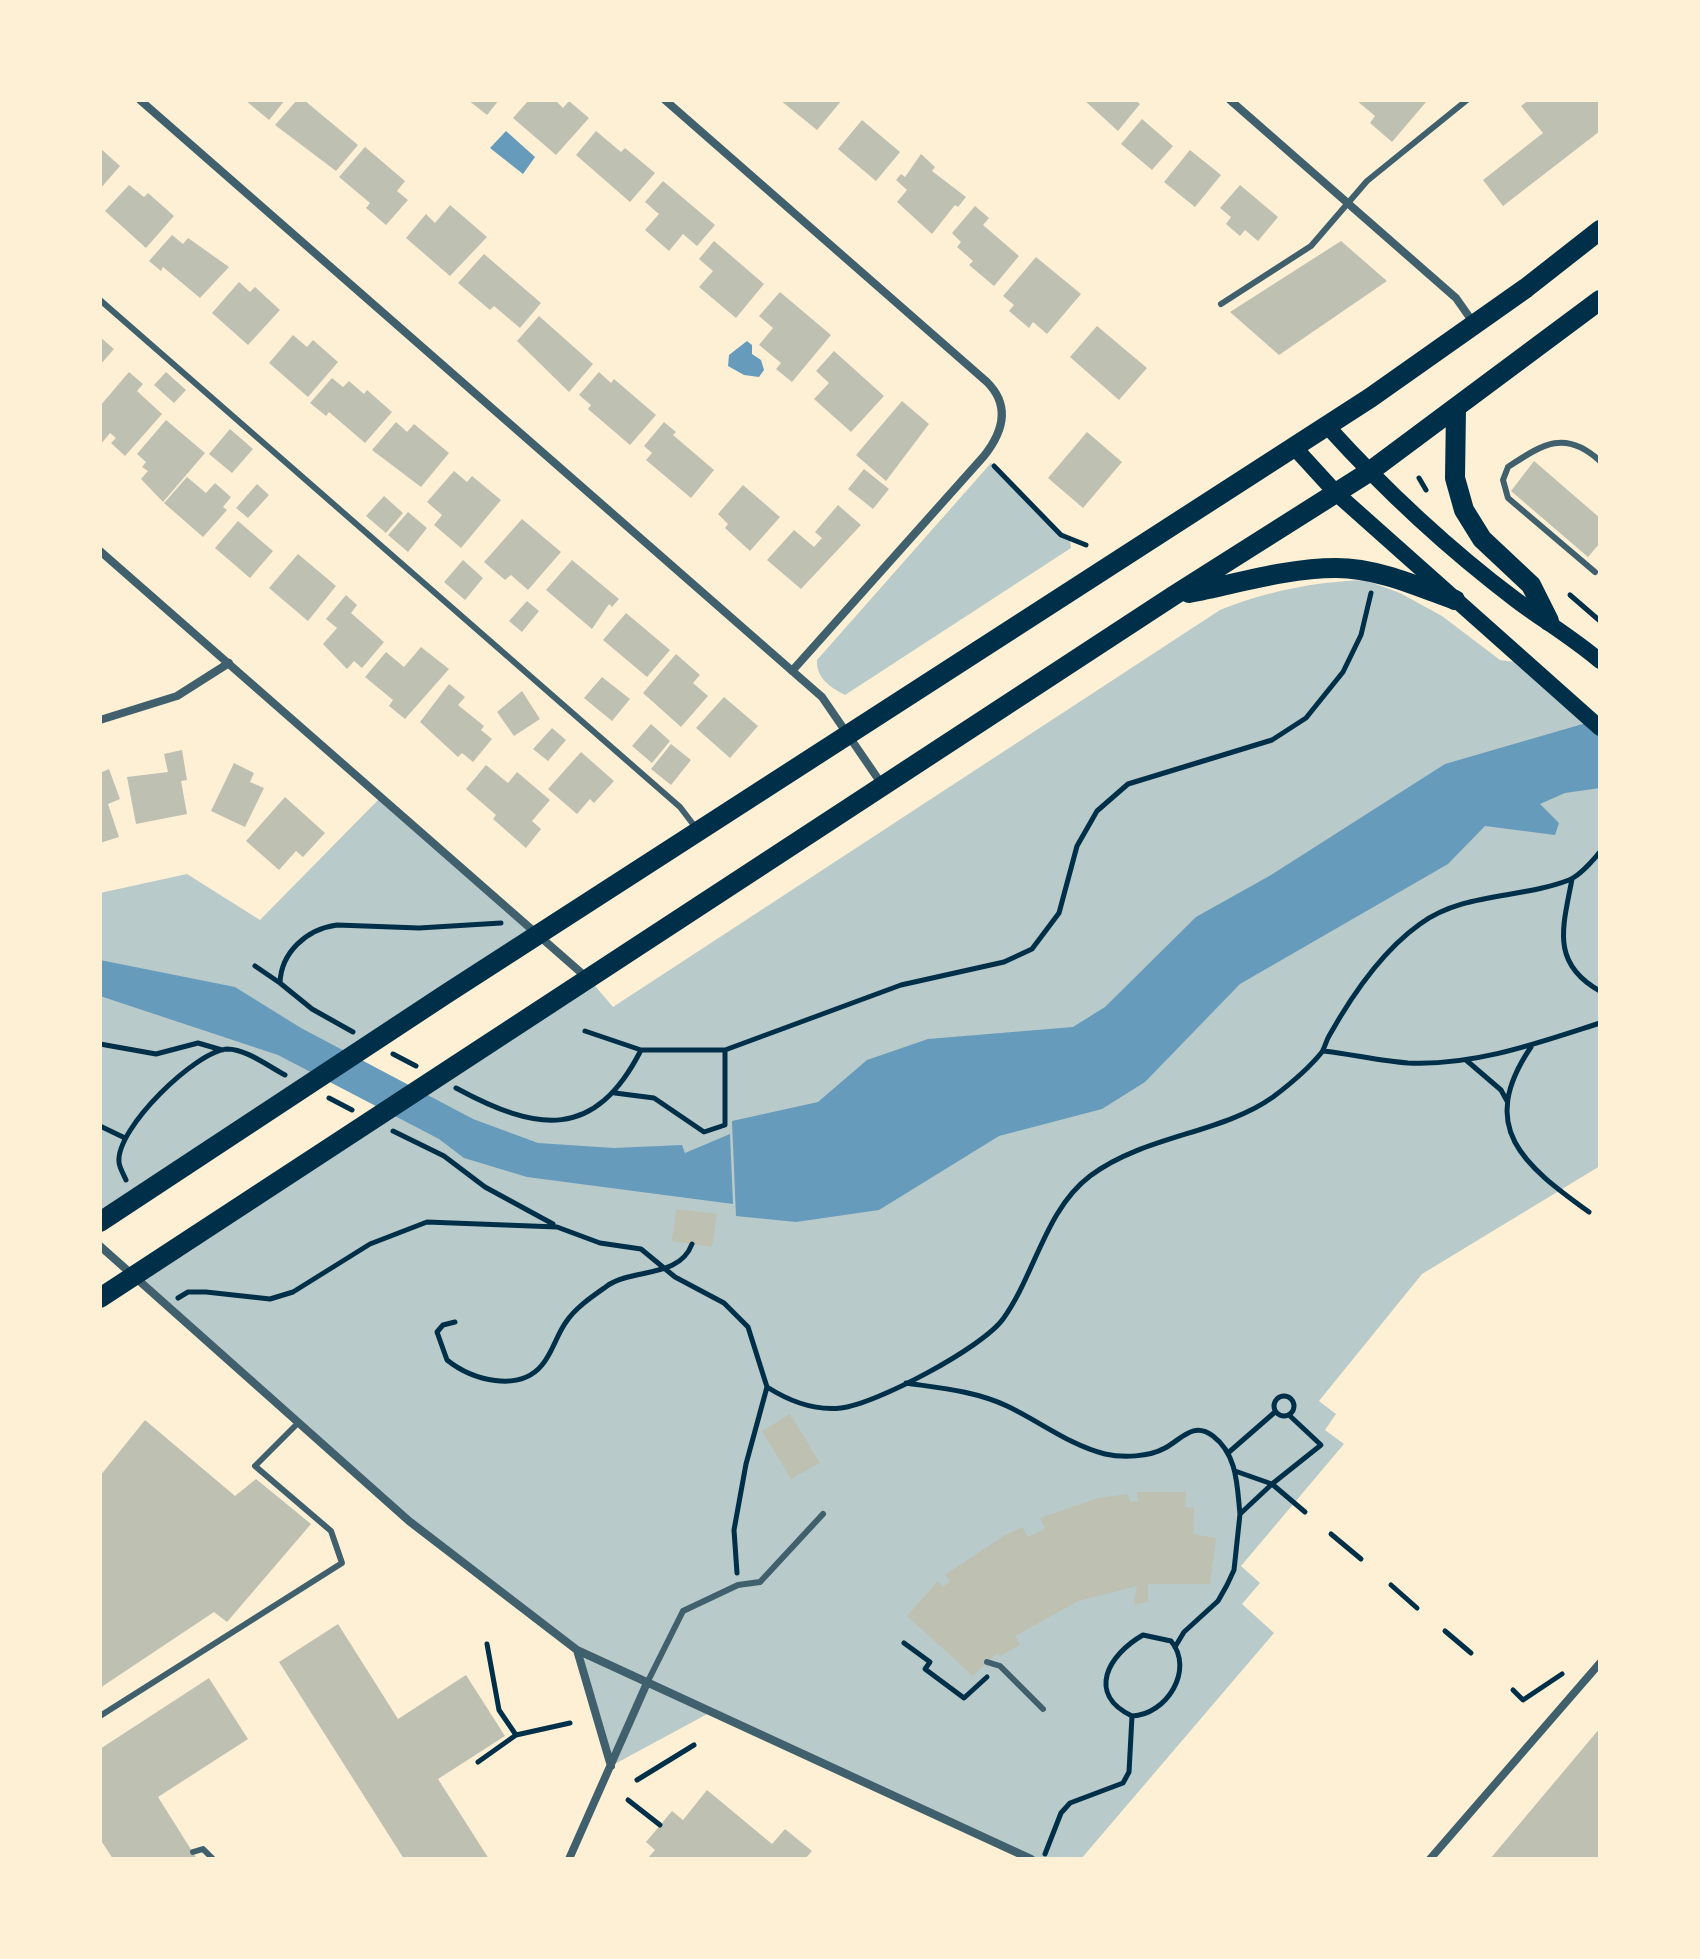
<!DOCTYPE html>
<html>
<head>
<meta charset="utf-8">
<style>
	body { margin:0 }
	#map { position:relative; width:1700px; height:1959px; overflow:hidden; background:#fdf0d5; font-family:"Sofia Sans Condensed",sans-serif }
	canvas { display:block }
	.frame { position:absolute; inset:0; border:102px solid #fdf0d5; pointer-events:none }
</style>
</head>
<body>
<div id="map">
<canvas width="1700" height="1959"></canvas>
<div class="frame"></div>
</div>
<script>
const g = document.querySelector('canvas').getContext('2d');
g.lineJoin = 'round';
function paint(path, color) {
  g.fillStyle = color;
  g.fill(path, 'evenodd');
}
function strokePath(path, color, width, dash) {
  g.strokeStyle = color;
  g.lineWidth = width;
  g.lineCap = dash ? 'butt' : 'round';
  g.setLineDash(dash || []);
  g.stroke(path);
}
paint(new Path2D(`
	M991,463l79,77 1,8 -226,147c-15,-8 -29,-17 -28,-35z
	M1365,580l35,13 42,23 58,44 23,3 77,65v438l-178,108 -103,127 17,13 -11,16 19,14 -103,122 19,17 -18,21 32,29 -193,226h-50l-320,-147 -100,54 -35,-116 -167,-129 -276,-244 457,-297 23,27 607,-397c48,-19 93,-28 145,-30z
	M381,797l156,139 -437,286v-329l87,-19 73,46z`), '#b9caca');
paint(new Path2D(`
	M506,131l29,26 -12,17 -33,-26z
	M747,341l5,4v9l9,6 3,10 -5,7 -15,-2 -16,-9 1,-11z
	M1600,719v69l-35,5 -25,11 19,19 -4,12 -70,-9 -37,38 -208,120 -95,98 -43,27 -103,27 -120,74 -83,12 -60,-6 -4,-95 86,-19 49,-42 61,-21 145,-12 32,-20 91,-90 75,-42 174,-111z
	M100,960l135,27 66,41 172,91 65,24 76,5 68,-3 3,8 45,-19 3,70 -206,-27 -63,-19 -25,-19 -161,-84 -178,-59z`), '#669bbc');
paint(new Path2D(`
	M245,100h40l-16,20z
	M297,100h7l54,45 -22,26 -61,-46z
	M468,100h31l-12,15z
	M529,100h26l8,8 6,-7 20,17 -33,37 -43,-37z
	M780,100h62l-25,30z
	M1084,100h51l5,4 -22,27z
	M1356,100h67l3,2 -34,40 -22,-19 5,-7z
	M1529,100h67l4,5v26l-97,75 -20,-26 60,-47 -22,-27z
	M1142,119l31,27 -21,24 -31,-26z
	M862,120l38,32 -24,29 -38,-32z
	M596,131l25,21 4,-4 30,25 -25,29 -54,-47z
	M365,147l40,34 -8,10 11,9 -22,25 -20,-17 4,-5 -31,-26z
	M100,148l20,18 -20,23z
	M1190,150l31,25 -26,32 -31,-25z
	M921,154l14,13 -3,4 34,26 -8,10 -3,-2 -23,29 -35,-32 10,-12 -11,-10 5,-6 4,3z
	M663,181l52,44 -18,21 -14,-12 -14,17 -24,-21 14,-16 -14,-12z
	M129,185l15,12 4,-4 26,23 -28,32 -41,-37z
	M1240,185l38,32 -20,24 -13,-11 -5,6 -14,-12 5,-7 -11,-9z
	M450,205l37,32 -37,39 -44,-38 20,-24 9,9z
	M975,206l14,12 -6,7 36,31 -25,30 -25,-21 4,-4 -16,-14 4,-5 -9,-9z
	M172,235l11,9 5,-6 41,29 -29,31 -37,-31 -2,4 -12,-10z
	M714,241l50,43 -28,34 -37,-31 14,-16 -14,-12z
	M1341,241l46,40 -108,74 -49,-43z
	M484,254l57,49 -21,25 -26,-22 -4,4 -32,-27z
	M1036,257l45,37 -34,40 -14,-12 -4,6 -20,-17 5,-6 -11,-9z
	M239,282l11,10 5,-5 25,23 -32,35 -36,-32z
	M780,292l51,43 -39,47 -16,-13 5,-6 -22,-18 14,-17 -14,-12z
	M539,316l54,48 -24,28 -52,-51z
	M1097,326l50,42 -28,32 -49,-43z
	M293,335l14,12 6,-7 25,22 -30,35 -39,-34z
	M100,337l14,12 -14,16z
	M834,351l50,45 -33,36 -37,-33 15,-16 -13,-12z
	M129,372l14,12 -6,7 25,23 -37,42 -14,-13 5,-5 -6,-5 -10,12v-39z
	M166,372l20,18 -12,13 -20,-18z
	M599,372l12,11 3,-4 42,36 -26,30 -42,-36 3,-4 -12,-10z
	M332,378l11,9 6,-6 15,13 3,-4 25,22 -27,31 -36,-31 -3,4 -16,-13z
	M902,401l27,23 -43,57 -30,-26z
	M166,420l39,33 -42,49 -22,-23 7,-8 -6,-4 4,-5 -9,-8z
	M396,422l11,10 7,-8 35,29 -28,34 -49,-37z
	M664,422l12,10 -3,3 41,35 -23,28 -45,-38 6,-7 -8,-7z
	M230,429l23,20 -21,24 -23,-19z
	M1087,432l35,30 -39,46 -35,-30z
	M1534,461l66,57v25l-12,14 -77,-66z
	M864,469l25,20 -16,20 -25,-20z
	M454,471l13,11 5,-6 29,24 -40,48 -27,-23 8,-10 -15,-13z
	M187,477l19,16 9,-10 16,14 -8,10 4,3 -24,27 -39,-34z
	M257,484l12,11 -21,23 -12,-10z
	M743,485l37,32 -30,34 -25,-23 3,-4 -10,-10z
	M384,496l19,17 -17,20 -20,-17z
	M838,505l23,20 -60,64 -34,-29 27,-30 20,17 8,-9 -7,-6z
	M408,512l19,16 -19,24 -20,-17z
	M522,519l39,33 -33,38 -17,-15 -6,5 -21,-18z
	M238,521l35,30 -23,27 -35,-30z
	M298,554l38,32 -28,35 -39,-33z
	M463,560l20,18 -18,22 -21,-18z
	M572,560l47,39 -7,8 -3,-3 -17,25 -46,-39z
	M346,595l11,10 -6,8 33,29 -22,26 -8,-7 -7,8 -24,-25 14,-16 -11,-9z
	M527,601l12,10 -17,21 -13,-11z
	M626,613l44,37 -23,27 -44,-37z
	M421,647l28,22 -44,50 -16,-13 4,-6 -28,-23 21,-25 18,15z
	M676,654l24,21 -7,8 15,13 -27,31 -38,-34z
	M602,677l28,22 -18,22 -28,-23z
	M449,684l16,13 -7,8 26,21 -3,4 11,9 -19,23 -11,-9 -4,4 -38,-35z
	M522,691l18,28 -26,17 -17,-24z
	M724,697l34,29 -28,32 -34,-30z
	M651,724l19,17 -18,22 -20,-17z
	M552,728l14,12 -18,21 -15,-12z
	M671,744l20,16 -20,25 -20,-16z
	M182,750l5,30 -6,1 6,33 -51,10 -9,-47 41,-5 -4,-18z
	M581,752l33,29 -20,22 -4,-4 -13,15 -29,-25z
	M234,763l20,10 -4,9 14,6 -19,39 -34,-16z
	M486,765l22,18 9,-11 33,28 -18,21 9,8 -15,19 -33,-29 3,-4 -30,-26z
	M109,769l11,30 -12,5 11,33 -19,6v-70z
	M285,797l40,36 -22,24 -7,-6 -17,19 -33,-29z
	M676,1209l41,5 -5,33 -40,-6z
	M790,1414l30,49 -29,16 -29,-48z
	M145,1420l90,76 21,-17 55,45 -84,98 -13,-10 -114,76v-212z
	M1137,1492h49l-1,15 9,1 -1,26 23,4 -6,46h-62v18l-14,2 3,-18 -59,15 -63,35 5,9 -20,11 -3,-3 -24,23 -66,-60 31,-35 5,6 7,-6 -5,-6 60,-40 18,-8 5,10 17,-8 -5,-11 58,-20 30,-4 2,8 8,-1z
	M338,1624l60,95 68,-44 39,61 -67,43 51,80h-85l-125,-197z
	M209,1678l39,61 -90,58 39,62h-84l-13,-20v-90z
	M1600,1728v131h-110z
	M707,1790l65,54 13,-15 27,22 -7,8h-158l8,-9 -9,-8 26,-31 11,9z`), '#bec0b2');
strokePath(new Path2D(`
	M994,466l67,69 25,10
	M1419,478l7,12
	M1570,595l30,26
	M1572,879c-9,48 -22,84 28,112
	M255,966l25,17
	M585,1031l56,19h84l176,-65 103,-23 28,-13 27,-36 18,-67 20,-35 31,-27 144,-44 34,-22 37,-46 18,-37 10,-42
	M353,1032l-41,-23 -32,-26c1,-31 27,-54 57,-58l82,3 82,-5
	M100,1044l56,10 42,-11 24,7
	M1531,1047c-55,81 -7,118 58,165
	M1323,1051c28,3 57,10 85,12 67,3 130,-20 192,-40
	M393,1054l23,12
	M1466,1060l35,30 6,11
	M456,1088c81,44 139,53 185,-38
	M615,1093l39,5 50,34 21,-7v-75
	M329,1098l23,12
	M100,1126l25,12
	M393,1131l51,25 41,31 68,37
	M126,1180c-2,-5 -7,-13 -7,-18 -3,-34 77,-111 108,-113 19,0 41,17 58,26
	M178,1298l10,-6h18l64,7 23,-7 77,-48 57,-22 130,5 43,16 41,6 34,28 49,26 24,24 19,60c22,14 47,24 74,21 35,-4 141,-60 162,-89 32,-44 42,-109 87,-143 55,-41 131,-42 183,-79 16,-12 36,-29 49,-45 3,-5 4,-11 7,-16 23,-41 53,-85 91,-112 44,-32 100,-25 149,-44 12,-5 23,-19 31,-28
	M455,1322l-12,3 -6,7 10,28c25,20 72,33 95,5 11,-13 14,-29 24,-43 10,-15 27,-26 41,-36 25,-18 72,-7 85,-42
	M906,1383c34,5 69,8 101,23 32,15 64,40 98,48 18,4 44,3 60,-6 17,-9 28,-27 48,-12 25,19 24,51 27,78
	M1274 1406a10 10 0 1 1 20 0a10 10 0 1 1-20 0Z
	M1228,1453l47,-41
	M1235,1471l37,13 33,28
	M1331,1534l30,25
	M737,1573l-3,-43 12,-66 21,-77
	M1391,1585l26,23
	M1445,1631l26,22
	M1143,1635l28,6c24,29 -5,74 -39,75 -46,-22 -24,-61 11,-81z
	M904,1643l26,19 -5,7 39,29 23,-21
	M487,1644l12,66 17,25
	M1175,1647l9,-15 34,-31 9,-16 7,-15 6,-56 32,-30 49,-39 -32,-30
	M1513,1690l10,10 39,-26
	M478,1762l38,-27 54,-12
	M637,1780l57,-35
	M628,1800l32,25
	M1045,1854l16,-41 9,-10 53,-20 6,-11 3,-56`), '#003049', 5);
strokePath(new Path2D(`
	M100,300l580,507 16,21
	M1221,304l90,-58 56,-65 100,-81
	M1595,572l-87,-74 -5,-18 5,-13c35,-23 57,-38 92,-6
	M987,1662l13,4 43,43
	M647,1683l36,-72 55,-26 22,-3 63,-68
	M100,1716l242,-153 -11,-32 -76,-65 43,-43
	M193,1852l10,-3 10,10`), '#3f606c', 6);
strokePath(new Path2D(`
	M140,100l682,597 61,89
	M665,100l322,282c24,24 16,50 -3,74l-192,215
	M1230,100l226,198 19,27
	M100,551l486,426
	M100,720l77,-24 52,-33
	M100,1246l309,275 168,129 454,209
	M577,1650l34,116
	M569,1859l78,-176
	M1430,1859l170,-196`), '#3f606c', 8);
strokePath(new Path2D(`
	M1327,426c58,64 120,122 189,174 28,21 57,38 84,61
	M1294,447l43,47 263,234`), '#003049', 16);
strokePath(new Path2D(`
	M1456,409l-1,69 9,32 18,29 49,46 18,36
	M1189,593c47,-9 98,-25 147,-25 41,0 81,18 119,32
	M100,1222l346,-228 924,-596 156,-110 74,-58
	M100,1298l1073,-702 196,-124 231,-172`), '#003049', 20);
</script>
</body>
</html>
